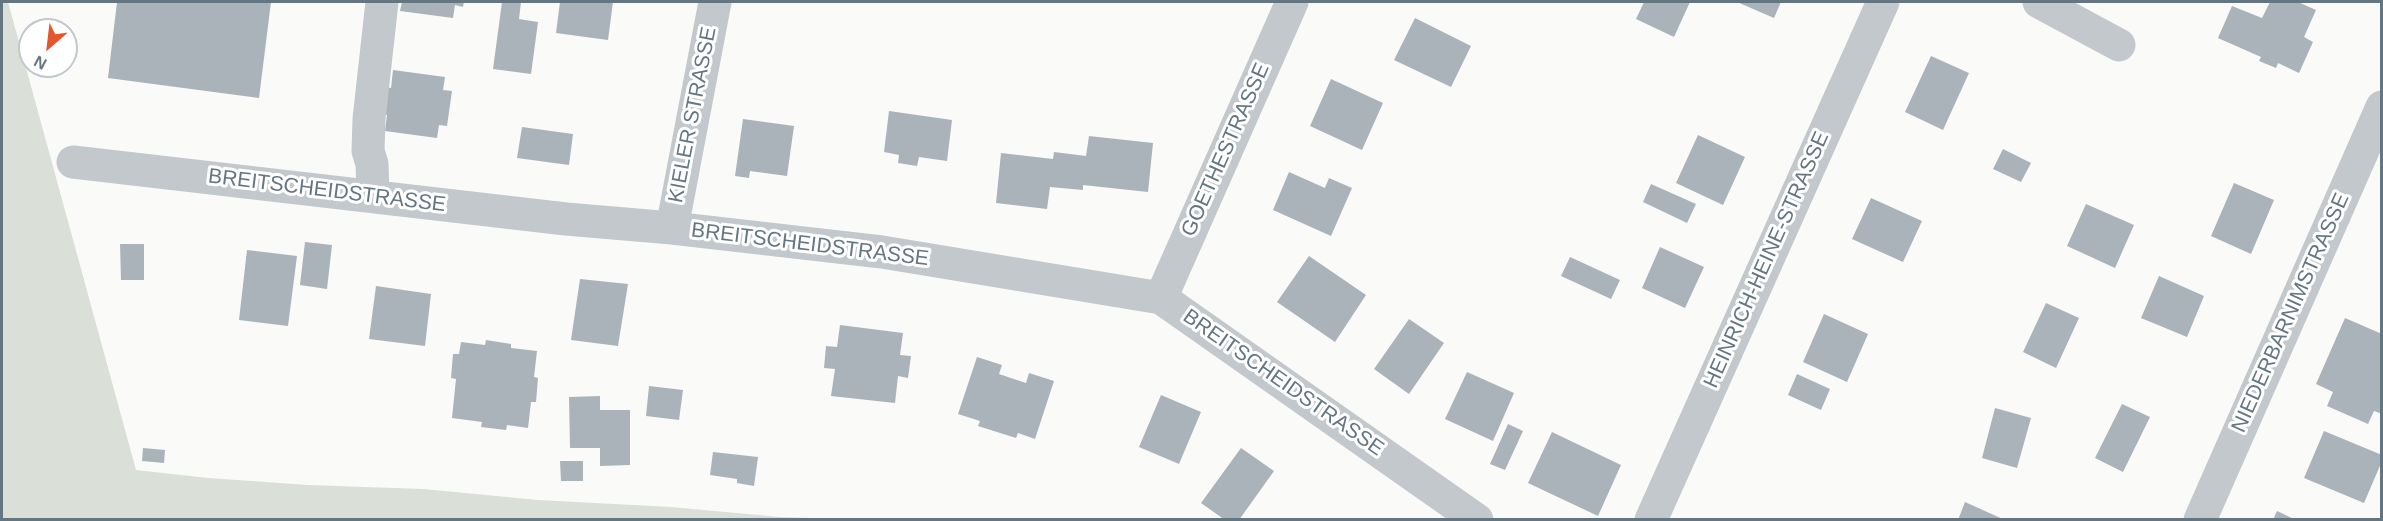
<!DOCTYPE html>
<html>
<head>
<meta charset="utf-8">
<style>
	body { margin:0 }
	#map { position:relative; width:2383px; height:521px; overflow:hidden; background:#fafaf8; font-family:Arial,sans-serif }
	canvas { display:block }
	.frame { position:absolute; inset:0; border:3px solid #657683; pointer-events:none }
	.north { position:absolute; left:18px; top:18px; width:60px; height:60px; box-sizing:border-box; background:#fff; border:2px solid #c1c8cd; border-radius:50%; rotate:208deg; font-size:16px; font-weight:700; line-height:24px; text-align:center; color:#657683 }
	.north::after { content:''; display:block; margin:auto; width:21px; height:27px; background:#e4572e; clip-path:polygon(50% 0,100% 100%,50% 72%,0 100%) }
</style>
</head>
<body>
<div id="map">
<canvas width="2383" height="521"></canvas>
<div class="frame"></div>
<div class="north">N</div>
</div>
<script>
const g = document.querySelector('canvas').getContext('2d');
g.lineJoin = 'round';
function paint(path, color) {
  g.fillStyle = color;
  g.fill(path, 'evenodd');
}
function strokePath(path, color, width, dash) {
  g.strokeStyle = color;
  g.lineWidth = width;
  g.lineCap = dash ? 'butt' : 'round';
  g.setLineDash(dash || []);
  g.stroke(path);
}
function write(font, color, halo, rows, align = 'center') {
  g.font = font + ' Arial,sans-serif';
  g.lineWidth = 6;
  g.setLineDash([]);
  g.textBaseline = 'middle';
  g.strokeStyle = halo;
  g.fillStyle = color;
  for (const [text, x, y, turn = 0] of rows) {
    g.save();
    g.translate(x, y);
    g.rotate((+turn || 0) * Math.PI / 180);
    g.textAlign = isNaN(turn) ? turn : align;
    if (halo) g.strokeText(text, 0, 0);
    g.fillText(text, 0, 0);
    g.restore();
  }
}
paint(new Path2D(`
	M2,2h6l128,468 72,8 100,7 115,4 115,11 133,7 109,10 64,2h-842z`), '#dadfd7');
paint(new Path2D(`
	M117,2h154l-12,96 -151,-20z
	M402,2h62l-1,5 -8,-2 -2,13 -53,-7z
	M502,2h19l-2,17 19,3 -7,52 -38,-5z
	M560,2h53l-5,38 -52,-7z
	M1644,2h46l-16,35 -38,-18z
	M1737,2h44l-7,16z
	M2270,2h28l18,8 -12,27 9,5 -14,31 -21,-10 -2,5 -17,-7 2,-4 -43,-19 14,-32 30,12z
	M1415,18l56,28 -20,41 -57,-27z
	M1931,56l38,17 -26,57 -38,-18z
	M393,70l52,7 -2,13 9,1 -5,35 -8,-1 -2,13 -52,-7 2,-16 -6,-1 4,-27 6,1z
	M1331,79l52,24 -21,47 -52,-24z
	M889,111l63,9 -5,41 -28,-4 -2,9 -19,-3 1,-8 -15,-3z
	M743,119l51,7 -7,50 -37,-5 -1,7 -14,-2z
	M522,127l51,7 -4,31 -52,-7z
	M1698,135l47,22 -22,48 -47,-22z
	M1089,136l64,7 -5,49 -65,-7v5l-33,-3 -3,22 -51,-6 5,-50 52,6 1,-7 32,4z
	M2003,149l28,14 -10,19 -28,-13z
	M1289,172l36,16 4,-10 23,10 -21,48 -58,-26z
	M2234,183l40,17 -23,54 -40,-18z
	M1651,184l45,20 -9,19 -44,-21z
	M1871,198l51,23 -19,41 -51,-23z
	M2086,204l48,21 -19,43 -48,-22z
	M305,242l27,3 -5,44 -27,-4z
	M120,244h24v36h-23z
	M1660,247l44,20 -19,41 -43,-20z
	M247,250l50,6 -9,70 -49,-6z
	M1309,256l57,39 -31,47 -58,-40z
	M1570,257l50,23 -9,19 -50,-23z
	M2159,276l45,20 -17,41 -46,-19z
	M580,279l48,5 -10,62 -47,-6z
	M376,286l55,8 -6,52 -56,-7z
	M2046,303l33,15 -23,50 -33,-16z
	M1824,314l44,20 -21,48 -44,-20z
	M2345,318l37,16v80l-8,-3 -6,13 -41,-18 6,-14 -17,-8z
	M1409,319l35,24 -35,51 -35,-25z
	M840,325l63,8 -3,22 11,1 -3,22 -10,-2 -3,27 -64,-7 4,-27 -11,-1 2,-22 11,1z
	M486,340l25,4v4l26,3 -3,26 4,1 -2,24h-5l-3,26 -21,-3 -1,5 -25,-3 1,-5 -30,-4 4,-39 -5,-1 2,-24h6l2,-12 24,3z
	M977,357l25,8 -3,9 27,9 3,-10 25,8 -19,58 -17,-6 -2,5 -38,-12 2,-5 -22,-7z
	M1467,372l47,21 -21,48 -48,-22z
	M1797,374l33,15 -9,21 -33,-15z
	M649,386l34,4 -4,30 -33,-4z
	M1161,395l40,17 -22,52 -40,-17z
	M600,396v14h30v55l-30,1v-18h-30l-1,-51z
	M2122,404l28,13 -27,55 -28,-14z
	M1995,408l36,10 -14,50 -35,-10z
	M1508,424l15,7 -18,39 -15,-6z
	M2324,431l58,24v6l-18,42 -60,-25z
	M1552,432l69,33 -23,51 -70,-33z
	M143,448l22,2 -1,13 -22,-2z
	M1241,448l33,23 -35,49h-14l-24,-17z
	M713,452l45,5 -4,29 -17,-3v-4l-27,-4z
	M560,461h23v20h-22z
	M1965,502l40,18h-47z
	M2277,511l19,9h-23z`), '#aab3b9');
strokePath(new Path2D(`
	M2039,2l80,43
	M73,162l493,57 106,9 210,24 279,46 316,222
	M373,196l-1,-32 -4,-13 1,-32 13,-117
	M672,228l43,-226
	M1161,298l131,-296
	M1651,520l232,-518
	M2200,520l182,-413`), '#c3c8cc', 33);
write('21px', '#657683', '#fff', [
	["KIELER STRASSE",693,115,-79],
	["GOETHESTRASSE",1226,150,-66],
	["BREITSCHEIDSTRASSE",327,191,7],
	["BREITSCHEIDSTRASSE",810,245,7],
	["HEINRICH-HEINE-STRASSE",1767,260,-66],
	["NIEDERBARNIMSTRASSE",2291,313,-66],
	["BREITSCHEIDSTRASSE",1283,383,35]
]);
</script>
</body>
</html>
